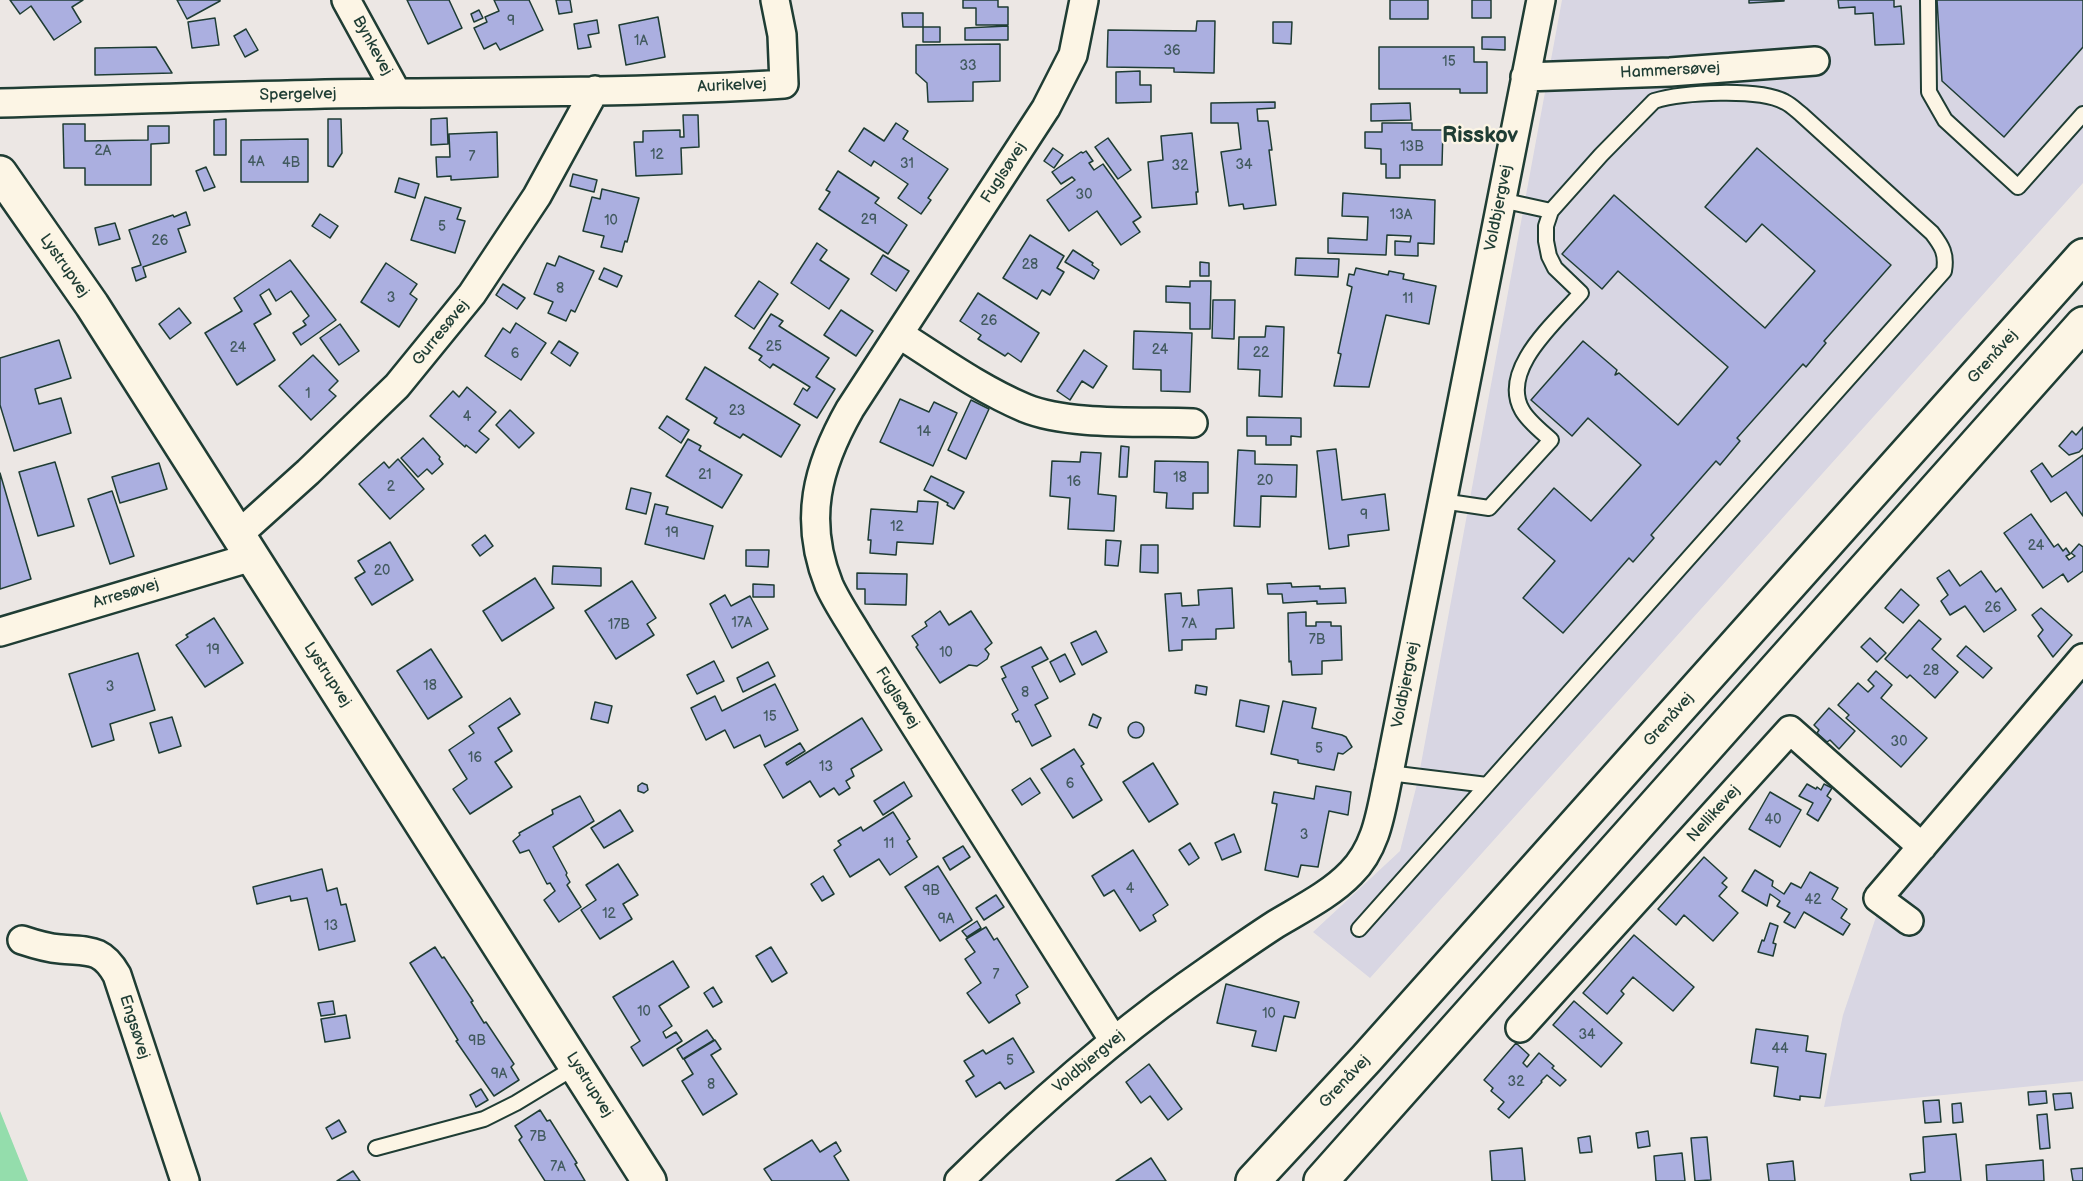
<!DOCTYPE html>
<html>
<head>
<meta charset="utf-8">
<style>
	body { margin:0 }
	canvas { display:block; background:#ece7e4 }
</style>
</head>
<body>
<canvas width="2083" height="1181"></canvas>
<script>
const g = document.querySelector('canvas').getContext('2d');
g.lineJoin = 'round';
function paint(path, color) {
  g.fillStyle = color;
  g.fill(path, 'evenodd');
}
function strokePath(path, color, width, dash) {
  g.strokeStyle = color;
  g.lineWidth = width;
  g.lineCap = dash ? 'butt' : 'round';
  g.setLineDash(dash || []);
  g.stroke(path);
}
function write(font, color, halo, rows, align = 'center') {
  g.font = font + ' "Balsamiq Sans",sans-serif';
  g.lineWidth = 4.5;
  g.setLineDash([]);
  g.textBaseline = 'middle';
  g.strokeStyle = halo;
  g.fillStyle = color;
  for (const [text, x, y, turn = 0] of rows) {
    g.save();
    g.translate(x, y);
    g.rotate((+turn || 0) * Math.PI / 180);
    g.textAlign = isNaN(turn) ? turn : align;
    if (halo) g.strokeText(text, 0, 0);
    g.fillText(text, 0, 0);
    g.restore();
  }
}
paint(new Path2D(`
	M1562,0h521v183l-713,795 -57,-46 87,-81 18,-71z
	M2083,682v399l-259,26 19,-92 34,-101z`), '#d8d6e3');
paint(new Path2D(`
	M0,1111l28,70h-28z`), '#94ddac');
const building = new Path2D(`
	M10,0h73l-11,7 9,15 -27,18 -23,-34 -11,8z
	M177,0h43v1l-33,18z
	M407,0h42l13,28 -34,16z
	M494,0h35l14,30 -43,20 -4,-7 -12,6 -10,-21 13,-6 -2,-5 14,-6z
	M556,0h14l2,12 -13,2z
	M963,0h35v7h10v18h-32v-17h-13z
	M1390,0h38v19h-38z
	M1472,0h19v18h-19z
	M1749,0h35v1l-35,2z
	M1838,0h56v7l7,-1 3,38 -29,1 -2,-32 -18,1v-7l-16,1z
	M1937,0h146v47l-79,90 -62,-56z
	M479,10l4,8 -9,4 -3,-8z
	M902,13h21v14h-20z
	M658,17l7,40 -39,8 -7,-40z
	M215,18l4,27 -27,3 -4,-26z
	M597,20l2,13 -11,2 3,12 -13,2 -4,-25z
	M1197,21h18l-1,52 -40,-1v-4l-67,-1 1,-37 88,1z
	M1273,22h19l-1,22 -18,-1z
	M1008,26v14h-43v-12z
	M923,27h17v15h-17z
	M246,29l12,21 -13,7 -11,-21z
	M1482,37h23v13l-23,-1z
	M1000,44v37l-27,1v19l-45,1 -1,-19 -11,-10v-28z
	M156,47l16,26 -77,2v-27z
	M1379,47h95v15h13v31h-27v-4h-81z
	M1140,71v14h11v17l-35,1v-31z
	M1275,102v6l-18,1 1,12h10l4,29h-3l7,55 -32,4 -1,-5 -14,2 -8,-54 20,-3 -3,-26h-27v-20z
	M1410,103l1,17 -40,1v-17z
	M683,115h15l1,32 -18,1 1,26 -46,2 -2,-34h9v-11l37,-1v7h4z
	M447,118l1,26 -17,1v-26z
	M226,119v36h-12v-35z
	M328,119h13l1,34 -9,14 -5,-1z
	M896,123l12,8 -5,8 45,30 -20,29 3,2 -10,14 -23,-16 10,-14 -34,-23 -3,5 -22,-15 15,-23 20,13z
	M1382,123h30v7h31l-1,35h-42v13h-14v-14h-5v-15l-16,-1v-16h17z
	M63,124h22v17l63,-1v-14h21v17l-18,1v41h-66v-17h-21z
	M497,132l1,45 -47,3v-4l-14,1 -1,-20h14l-1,-23z
	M1192,133l6,59h-2l1,12 -45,4 -4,-46 15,-2 -2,-24z
	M1108,138l23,32 -13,9 -23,-32z
	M308,139v43h-67v-42z
	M1053,148l10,7 -9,13 -10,-7z
	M1757,148l134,117 -67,76 2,2 -20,24 -3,-3 -66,74 3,3 -20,24 -4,-4 -65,74 3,3 -21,24 -4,-4 -66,75 -40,-35 32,-37 -37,-32 36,-41 37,33 50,-56 -53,-47 -16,18 -41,-36 52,-59 34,29 -2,5 4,-2 59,52 50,-58 -110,-96 -16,18 -40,-35 52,-59 151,133 50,-57 -53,-47 -16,18 -41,-35z
	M1086,151l7,10 -4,2 5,7 9,-6 38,53 -8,5 7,10 -19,13 -24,-34 -28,20 -22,-31 28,-20 -3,-3 -11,7 -9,-12 29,-20 2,1z
	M206,167l9,20 -11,4 -8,-20z
	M838,171l41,27 -4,5 32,22 -19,29 -69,-45 11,-17 -4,-2z
	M573,174l24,6 -3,12 -24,-6z
	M399,178l20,6 -4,14 -20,-6z
	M602,189l37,9 -12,44 -2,-1 -3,11 -21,-5 3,-11 -21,-5 9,-34 8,2z
	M1343,193l92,7 -1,44 -16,-1v13l-23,-1v-14l15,1 1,-6 -24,-1 -1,20 -58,-2v-15l39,2 1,-23 -26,-1z
	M425,197l36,11 -4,11 8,2 -10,32 -44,-13z
	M186,212l4,13 -12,4 8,23 -43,15 3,10 -10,4 -4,-13 9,-3 -12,-35 44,-15 1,2z
	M320,214l18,12 -8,12 -18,-12z
	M115,223l5,16 -21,6 -4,-17z
	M1030,235l34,21 -7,12 7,4 -14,23 -8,-5 -5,9 -34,-21z
	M817,243l10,7 -7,10 29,19 -20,30 -38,-26z
	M1073,250l20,13 -1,2 7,5 -5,9 -29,-17z
	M883,255l26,16 -13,20 -25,-17z
	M559,256l35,15 -19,41 -4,-2 -5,11 -18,-8 5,-11 -19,-8 13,-31 8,3z
	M1296,258l43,1 -1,18 -43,-2z
	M290,260l46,60 -35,25 -8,-12 13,-8 -3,-4 6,-5 -18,-25 -15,10 -7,-12 -9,6 11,19 -17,10 21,36 -38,25 -32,-52 37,-22 -8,-13z
	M1200,262l9,1v13h-9z
	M386,263l31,21 -7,10 7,5 -18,28 -38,-25z
	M604,268l18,8 -5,11 -18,-8z
	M1356,268l32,7 1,-4 15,3 -1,5 33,7 -7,38 -43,-9 -17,72 -35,-1 7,-32 -3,-1 14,-66 -5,-2 2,-11 5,1z
	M759,281l19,13 -24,35 -19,-13z
	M1190,281h21l-1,48h-20v-26l-24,-1v-16l24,1z
	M503,284l22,14 -8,11 -21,-14z
	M978,293l61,40 -18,29 -13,-9 -3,3 -27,-17 3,-4 -21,-14z
	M1213,300h22l-1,39 -22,-1z
	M179,308l12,15 -21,16 -11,-15z
	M841,310l32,21 -17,25 -32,-21z
	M771,314l12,7 -4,5 50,32 -13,19 19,12 -18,29 -23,-14 9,-16 4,3 3,-4 -37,-23 -3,4 -11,-8 3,-4 -13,-8z
	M516,323l30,20 -25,37 -36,-24 18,-28 7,5z
	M340,324l19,27 -20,14 -19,-27z
	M1266,326l18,1 -2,70 -23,-1 1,-26 -22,-1 1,-32h26z
	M1134,331l58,2 -2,59 -29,-1v-21l-28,-1z
	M59,340l12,38 -36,11 4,15 22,-6 10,35 -57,18 -14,-46v-47z
	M559,341l19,12 -8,13 -19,-13z
	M1084,350l23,16 -14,22 -11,-7 -12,19 -13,-9z
	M313,355l25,26 -9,9 7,6 -25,24 -32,-34z
	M705,367l95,58 -19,32 -38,-23 -3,4 -26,-15 3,-5 -31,-19z
	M467,387l29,25 -17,19 10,8 -13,14 -10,-8 -1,2 -35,-31 23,-25 6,6z
	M900,399l29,13 5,-10 23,11 -24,53 -53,-24z
	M971,400l18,9 -23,50 -18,-9z
	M510,410l24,23 -15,15 -23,-23z
	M667,416l22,14 -8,13 -22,-15z
	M1247,417l54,1v19l-10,-1v9h-25v-9h-19z
	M2083,427v21l-4,4 -10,3 -10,-9 13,-15 4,4z
	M423,438l17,19 -1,2 4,5 -11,10 -5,-5 -9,8 -17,-19z
	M688,439l13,7 -2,4 43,25 -20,33 -56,-32z
	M1121,446l8,1 -2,30h-8z
	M1336,449l6,51 43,-6 4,36 -41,5 1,11 -20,3 -12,-98z
	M1238,450l17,1v13l42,1 -1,32 -35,-1 -1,31 -26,-1z
	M1081,452l20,1 -3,41 18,2 -2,35 -46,-2 2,-31 -20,-2 2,-35 28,1z
	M2083,455v61l-17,-24 -15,10 -20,-31 11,-8 10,14z
	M398,459l26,30 -34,30 -31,-35 25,-22 5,6z
	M1155,461l53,1v31h-15v16l-27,-1 1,-15 -13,-1z
	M55,462l19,64 -36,10 -19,-64z
	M159,463l8,26 -47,14 -8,-26z
	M0,473l31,106 -31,10z
	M931,476l33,16 -10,17 -7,-4 1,-2 -24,-13z
	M631,488l20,5 -5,21 -20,-5z
	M112,491l22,65 -24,8 -22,-65z
	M918,501l20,1 -5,42 -36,-2 -1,13 -26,-2 1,-13h-3l3,-31 46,3z
	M655,504l13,3 -2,7 47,12 -9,33 -59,-15z
	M2031,514l23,33 4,-3 5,7 3,-3 4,6 -4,2 3,4 6,-4 -4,-3 8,-9 4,3v24l-15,11 -5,-8 -20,14 -39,-55z
	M485,535l8,11 -13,10 -8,-11z
	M1106,540l15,1 -3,25 -13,-1z
	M390,542l23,38 -41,25 -17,-27 10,-6 -7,-11z
	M1141,545h17v28l-18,-1z
	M746,550h23l-1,17 -22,-1z
	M553,566l48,2v18l-49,-2z
	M1949,570l11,16 21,-15 15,21 5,-4 15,22 -32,22 -19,-26 -15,9 -9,-14 7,-6 -11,-17z
	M857,573l50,1 -1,31 -41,-1v-15h-8z
	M535,578l19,30 -52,33 -19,-30z
	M632,581l24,37 -9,6 7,11 -38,24 -31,-48z
	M1291,583l1,4 28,-1v3l25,-1 1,15 -29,1v-3l-34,2 -1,-9h-14l-1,-10z
	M753,584l21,1v12h-21z
	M1232,588l2,40 -18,1v10l-34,1v10l-13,1 -4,-57 16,-1 1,13 17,-1 -1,-15z
	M1901,589l18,16 -16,18 -18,-15z
	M725,595l6,11 19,-10 18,33 -36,19 -22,-44z
	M2041,608l31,27 -19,22 -15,-21 5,-6 -11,-15z
	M940,611l9,14 22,-14 21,32 -7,6 4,5 -2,5 -10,7 -8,-1 -29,18 -24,-36 2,-2 -6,-9 15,-10 -2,-4z
	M1306,612v14h10v-4h15v4h10l1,34 -20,1v13l-30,1 -1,-14 -2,1 -1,-49z
	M214,618l29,45 -38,24 -29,-42 12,-8 -2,-2z
	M1919,620l22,19 -9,10 26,23 -23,26 -25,-23 -3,3 -22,-19z
	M1096,631l11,21 -25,13 -11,-22z
	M1870,638l16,15 -9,9 -16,-15z
	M1966,646l26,22 -9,10 -26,-22z
	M1041,647l7,12 -16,8 16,31 -13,7 16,31 -19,10 -13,-25 -3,1 -4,-8 6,-4 -16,-31 4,-2 -5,-10z
	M431,649l31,48 -34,22 -31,-48z
	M138,653l17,57 -45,14 4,16 -22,7 -23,-73z
	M1065,654l10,20 -15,8 -10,-20z
	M714,661l10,20 -27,13 -10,-19z
	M768,662l7,14 -32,16 -6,-14z
	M1876,671l16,14 -11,13 46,40 -26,29 -55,-49 3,-3 -11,-10 20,-22 10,9 6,-6 -6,-6z
	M775,684l23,46 -33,17 -5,-12 -26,13 -9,-18 -19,10 -15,-32 24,-12 7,15z
	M1196,685l11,2 -1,8 -11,-2z
	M510,698l10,16 -22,14 14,23 -17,11 17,25 -42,27 -17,-25 14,-10 -18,-29 25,-17 -5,-7z
	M1240,700l29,6 -5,26 -28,-6z
	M1283,701l33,7 -4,20 30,7 4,2 6,10 -9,7 -5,-1 -4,17 -36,-7v-3l-27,-6z
	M595,702l17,4 -4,17 -17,-4z
	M1829,708l26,23 -16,18 -9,-9 -3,2 -10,-9 2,-3 -5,-5z
	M1093,714l8,4 -4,10 -8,-3z
	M172,717l9,29 -22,7 -9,-30z
	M862,718l20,32 -31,19 3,7 -8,5 4,7 -11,7 -5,-7 -14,9 -10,-16 -27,17 -19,-33 36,-22 5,8 -19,12 1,2z
	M1128 730a8 8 0 1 1 16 0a8 8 0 1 1-16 0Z
	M1074,749l10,15 -3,2 21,34 -29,18 -32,-49z
	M1153,763l25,41 -29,18 -26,-40z
	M1030,778l10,15 -18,12 -10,-15z
	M904,782l8,14 -29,19 -9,-14z
	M642,783l5,2 1,5 -4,3 -6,-2v-5z
	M1807,784l9,5 1,-2 4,3 3,-6 8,4 -5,8 4,3 -13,22 -11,-7 6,-11 -14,-7z
	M1316,786l35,6 -3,23 -19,-4 -11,56 -17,-2 -3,12 -33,-7 12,-66 -5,-1 2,-11 40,7z
	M1770,792l31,18 -21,37 -31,-18z
	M580,796l14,25 -41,26 14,26 -1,2 4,7 -3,3 14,22 -22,15 -15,-22 11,-9 -5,-8 -3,1 -18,-34 -9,3 -7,-12 7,-6 -1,-2 34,-19 -1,-4z
	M620,810l13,21 -29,17 -13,-20z
	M893,812l17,27 -3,2 10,16 -27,18 -11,-16 -29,18 -16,-27 7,-5 -3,-4 23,-14 2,4z
	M1234,834l7,18 -19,8 -7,-17z
	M1190,843l9,15 -10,7 -10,-15z
	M963,846l7,11 -20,13 -7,-12z
	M1133,850l35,55 -15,10 3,6 -16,10 -26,-41 -10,6 -12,-20z
	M1704,857l23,21 -5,5 5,4 -8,9 19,17 -25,28 -29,-26 -8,10 -18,-16z
	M618,864l20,31 -15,9 9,15 -32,20 -19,-29 15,-10 -10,-15z
	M938,866l34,54 -32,21 -35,-54z
	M322,869l5,22 10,-3 4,17 5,-1 9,37 -36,9 -12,-52 -16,3 -1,-5 -33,8 -4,-17z
	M1755,870l18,11 -1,5 12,8 7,-11 10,5 9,-16 28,16 -6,11 15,10 -6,9 9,6 -7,11 -39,-23 -9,16 -11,-6 6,-9 -13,-7 3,-5 -10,-7 -3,12 -25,-15z
	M823,876l11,18 -12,7 -11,-17z
	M996,895l8,12 -20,13 -8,-12z
	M977,921l4,7 -14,9 -5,-6z
	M1770,923l8,3 -5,17 3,1 -3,12 -15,-4 4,-12 2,1z
	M986,927l8,13 3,-2 31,49 -12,8 4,8 -31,20 -22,-30 14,-10 -16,-24 10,-7 -9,-13z
	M1634,935l60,52 -21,24 -40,-34 -12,14 3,3 -17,20 -24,-21z
	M435,947l7,11 2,-1 29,44 -2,1 13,21 2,-1 28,42 -3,3 8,13 -25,16 -38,-55 2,-1 -48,-77z
	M771,947l16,26 -15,9 -16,-26z
	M673,961l16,26 -30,19 13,20 -9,6 3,6 10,-6 6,9 -39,25 -12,-19 9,-6 -27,-44z
	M1226,984l73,18 -4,16 -11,-2 -8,35 -24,-5 4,-15 -39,-8z
	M713,987l9,15 -9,5 -9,-14z
	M333,1001l2,13 -14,2 -3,-13z
	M1574,1001l48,42 -21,24 -48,-42z
	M346,1015l4,23 -25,4 -4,-23z
	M1756,1029l52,7 -2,15 20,3 -6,44 -20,-2v4l-26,-4 4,-29 -27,-4z
	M707,1030l7,10 -31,19 -6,-10z
	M1013,1038l21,34 -29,17 -5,-7 -24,15 -10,-16 8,-5 -10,-15 19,-11 3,4z
	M715,1040l6,9 -10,6 26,39 -34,21 -21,-34 11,-7 -9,-15z
	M1516,1043l13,12 -6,8 4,4 12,-14 15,13 -2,2 14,12 -6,6 -13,-11 -6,6 1,1 -33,36 -11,-9 6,-7 -13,-11 2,-3 -9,-8z
	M1149,1064l33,45 -14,11 -18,-24 -9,7 -15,-21z
	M481,1089l7,11 -12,7 -6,-12z
	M2046,1091l1,12 -18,2 -1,-13z
	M2071,1093l2,15 -18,2 -2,-16z
	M1939,1100l2,22 -16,1 -2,-22z
	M1961,1103l2,19 -10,1 -1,-19z
	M540,1110l7,11 3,-1 27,43 -2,1 10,17h-40l-26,-41 3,-3 -7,-11z
	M2047,1114l3,34 -10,1 -3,-34z
	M339,1120l7,12 -14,7 -6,-11z
	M1648,1131l2,15 -12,2 -2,-15z
	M1956,1134l5,47h-50l-1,-7 15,-2 -2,-35z
	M1590,1136l2,16 -12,1 -2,-15z
	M1707,1137l4,43 -16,1 -4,-43z
	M812,1140l8,12 16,-10 5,9 -7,5 15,25h-77l-8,-12z
	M1522,1148l3,33h-33l-2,-30z
	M1682,1153l3,28h-29l-2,-25z
	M1151,1158l15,23h-50z
	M2043,1160l1,21h-57l-1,-16z
	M1793,1161l2,20h-26l-2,-17z
	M2083,1168v13h-10l-2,-12z
	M353,1171l7,10h-23z`);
paint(building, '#abafe0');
strokePath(building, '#1f3d34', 1.5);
const service = new Path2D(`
	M1928,0l1,92 16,28 73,67 65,-73
	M1501,200l50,11
	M1389,773l98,12
	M1359,929l585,-658c3,-17 -2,-25 -12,-38l-131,-119c-5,-4 -10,-9 -16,-12 -26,-14 -102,-10 -131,-1l-53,54 -50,56 -5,15v15l3,15 6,12 26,25c-24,28 -82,76 -59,117 6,11 19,21 29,30l-62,68 -47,-7
	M376,1148l108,-29 32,-16 61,-37`);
const minor = new Path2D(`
	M346,0l51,93
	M1084,0l-11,55 -27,53 -196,301c-33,58 -47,111 -21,176 8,18 20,35 30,52l255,404
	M1525,77l145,-5 145,-11
	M0,103c133,-3 266,-9 399,-10 128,-1 257,-1 385,-9l-2,-49 -7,-35
	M899,334c41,26 81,55 126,74 44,18 119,13 168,15
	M238,535l70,-63 89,-86 75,-92 65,-98 58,-106
	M0,632l252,-75
	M1909,921l-31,-23 205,-240
	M22,940c12,4 24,8 38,9 28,3 41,-2 57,26l68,206
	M1520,1028l270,-298 132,117
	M959,1181c71,-70 146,-137 227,-195 30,-21 59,-42 90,-62 25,-15 55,-30 75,-51 27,-27 30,-64 38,-100l152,-773`);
const tertiary = new Path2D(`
	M0,173l92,132 557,876`);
const secondary = new Path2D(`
	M1253,1181l113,-122 717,-803
	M1321,1181l762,-857`);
strokePath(service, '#1f3d34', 18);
strokePath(minor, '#1f3d34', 32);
strokePath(tertiary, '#1f3d34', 38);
strokePath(secondary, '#1f3d34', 38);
strokePath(service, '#fcf5e5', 14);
strokePath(minor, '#fcf5e5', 27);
strokePath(tertiary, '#fcf5e5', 33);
strokePath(secondary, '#fcf5e5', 33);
write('14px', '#425a5f', null, [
	["9",511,21],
	["1A",641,41],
	["36",1172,51],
	["15",1449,62],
	["33",968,66],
	["13B",1412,147],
	["2A",103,151],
	["12",657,155],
	["7",472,157],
	["4A",256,162],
	["4B",291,163],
	["31",907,164],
	["34",1244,165],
	["32",1180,166],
	["30",1084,195],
	["13A",1401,215],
	["29",869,220],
	["10",611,221],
	["5",442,227],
	["26",160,241],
	["28",1030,265],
	["8",560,289],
	["3",391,298],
	["11",1408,299],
	["26",989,321],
	["25",774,347],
	["24",238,348],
	["24",1160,350],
	["22",1261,353],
	["6",515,354],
	["1",308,394],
	["23",737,411],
	["4",467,417],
	["14",924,432],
	["21",705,475],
	["18",1180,478],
	["20",1265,481],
	["16",1074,482],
	["2",391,487],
	["9",1364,515],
	["12",897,527],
	["19",672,533],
	["24",2036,546],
	["20",382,571],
	["26",1993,608],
	["17A",742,623],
	["7A",1189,624],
	["17B",619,625],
	["7B",1317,640],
	["19",213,650],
	["10",946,653],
	["28",1931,671],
	["18",430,686],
	["3",110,687],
	["8",1025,693],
	["15",770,717],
	["30",1899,742],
	["5",1319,749],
	["16",475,758],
	["13",826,767],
	["6",1070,784],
	["40",1773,820],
	["3",1304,835],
	["11",889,844],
	["4",1130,889],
	["9B",931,891],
	["42",1813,900],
	["12",609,914],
	["9A",946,919],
	["13",331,926],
	["7",996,975],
	["10",644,1012],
	["10",1269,1014],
	["34",1587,1035],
	["9B",477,1041],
	["44",1780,1049],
	["5",1010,1061],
	["9A",499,1074],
	["32",1516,1082],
	["8",711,1085],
	["7B",538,1137],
	["7A",558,1167]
]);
write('16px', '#1f3d34', '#fcf5e5', [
	["Bynkevej",372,46,61],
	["Hammersøvej",1670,71,-3],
	["Aurikelvej",732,86,-3],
	["Spergelvej",298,95,-1],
	["Fuglsøvej",1004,173,-57],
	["Voldbjergvej",1499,208,-79],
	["Lystrupvej",64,266,55],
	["Gurresøvej",441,333,-51],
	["Grenåvej",1993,357,-48],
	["Arresøvej",126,594,-17],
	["Lystrupvej",327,675,57],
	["Voldbjergvej",1406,685,-79],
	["Fuglsøvej",897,698,58],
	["Grenåvej",1669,720,-48],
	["Nellikevej",1714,814,-48],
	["Engsøvej",134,1027,72],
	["Voldbjergvej",1089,1062,-40],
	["Grenåvej",1345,1082,-47],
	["Lystrupvej",589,1085,58]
]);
write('bold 22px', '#1f3d34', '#fcf5e5', [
	["Risskov",1480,136]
]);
</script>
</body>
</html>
